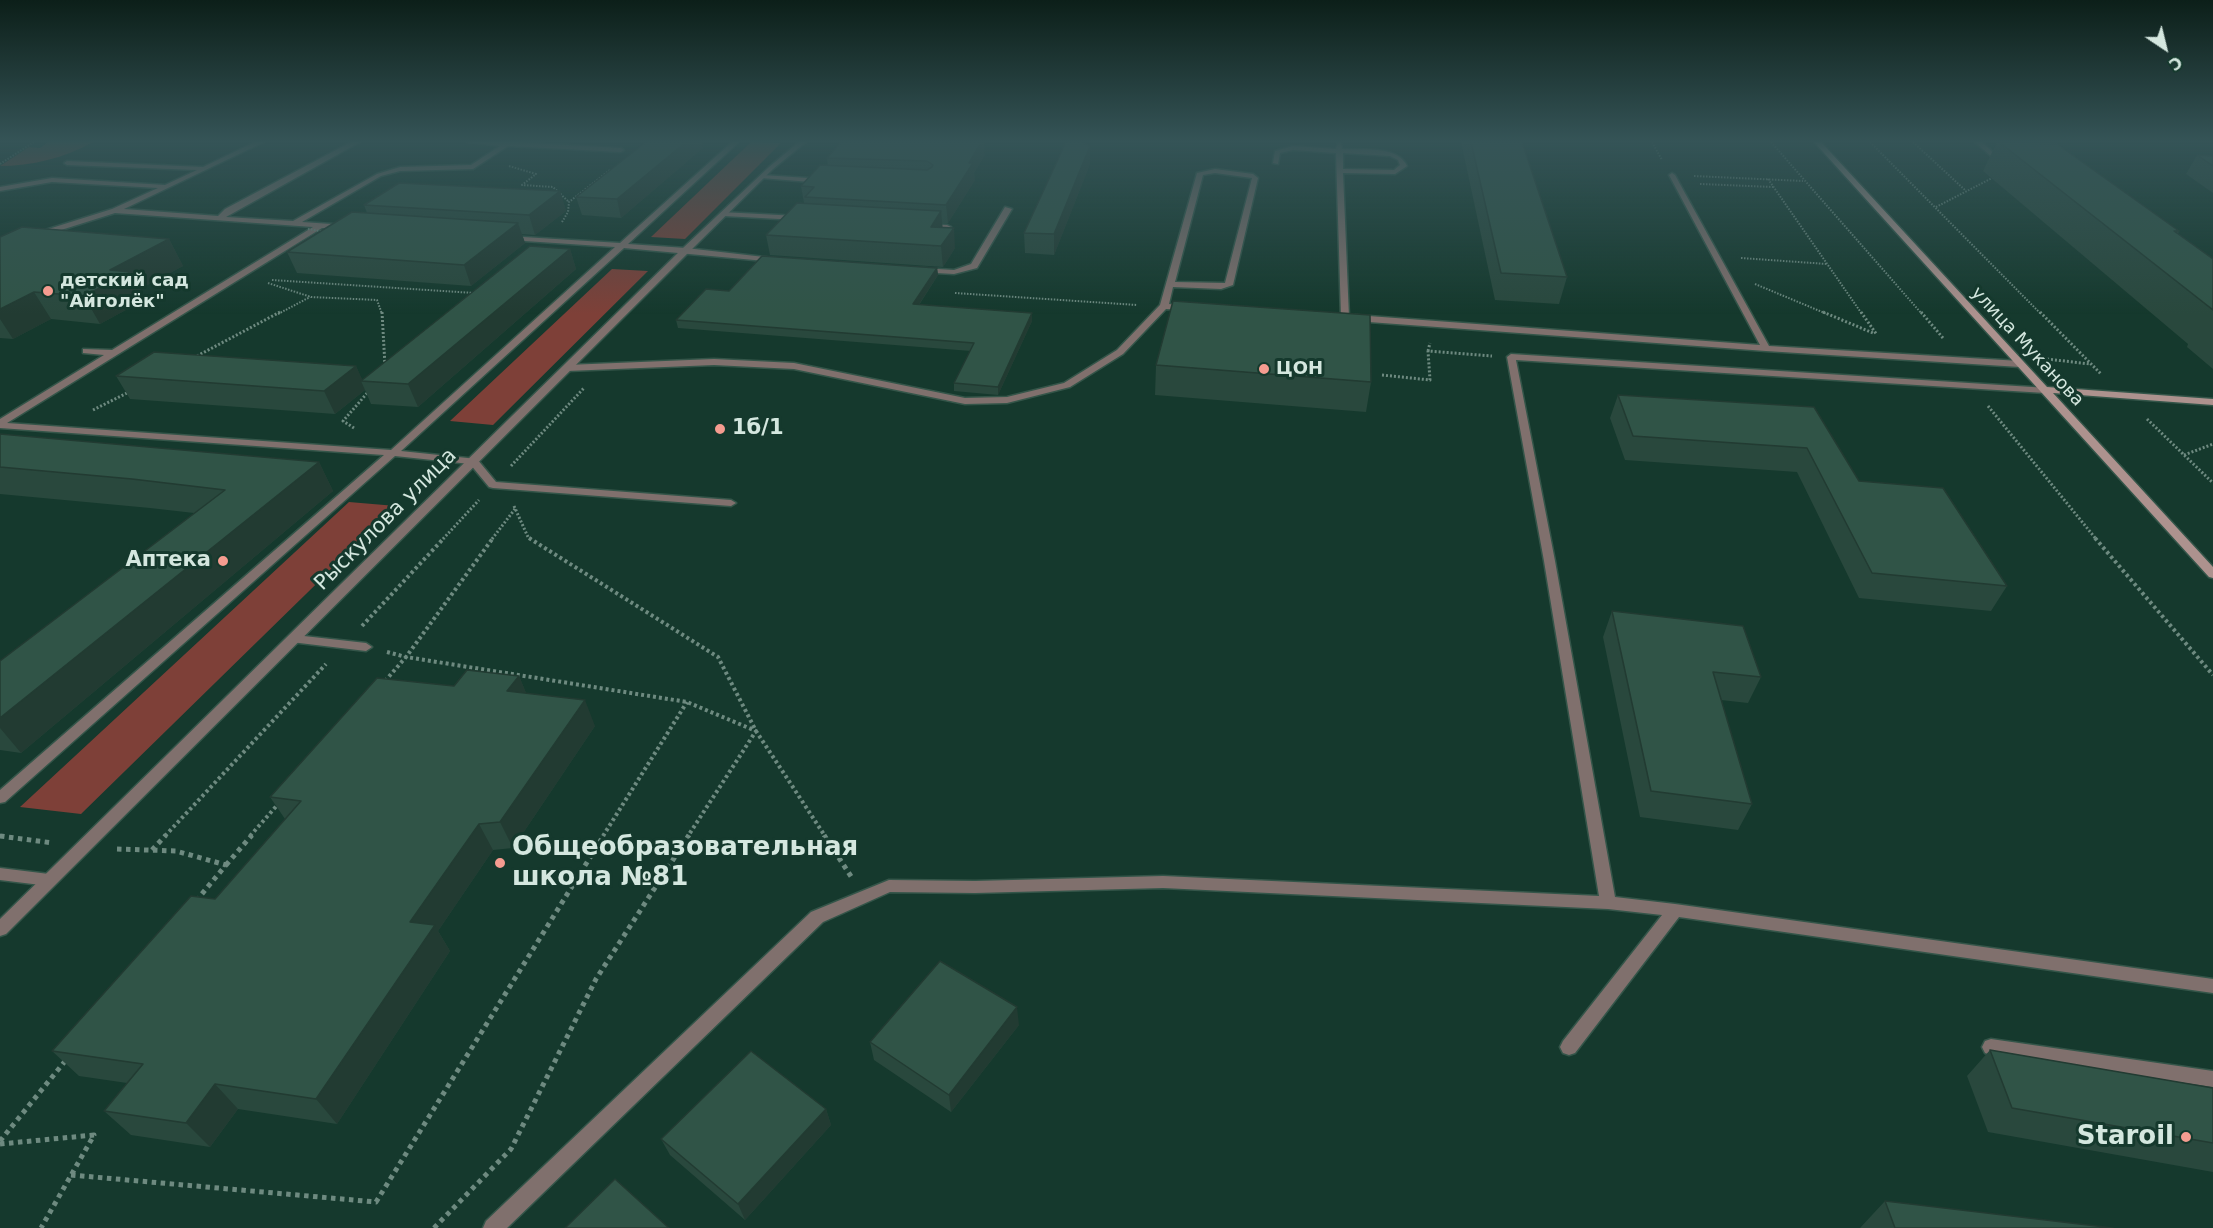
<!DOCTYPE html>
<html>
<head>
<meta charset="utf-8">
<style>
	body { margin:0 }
	#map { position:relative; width:2213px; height:1228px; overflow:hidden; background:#15392d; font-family:"DejaVu Sans",sans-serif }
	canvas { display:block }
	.north { position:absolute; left:2135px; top:18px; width:60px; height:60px; -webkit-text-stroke:4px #15392d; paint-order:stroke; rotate:145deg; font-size:16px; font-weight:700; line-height:24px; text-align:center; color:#d4e7df }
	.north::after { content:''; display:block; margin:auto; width:21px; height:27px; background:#d4e7df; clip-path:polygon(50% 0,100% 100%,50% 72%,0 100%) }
</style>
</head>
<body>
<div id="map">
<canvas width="2213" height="1228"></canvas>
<div class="north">С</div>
</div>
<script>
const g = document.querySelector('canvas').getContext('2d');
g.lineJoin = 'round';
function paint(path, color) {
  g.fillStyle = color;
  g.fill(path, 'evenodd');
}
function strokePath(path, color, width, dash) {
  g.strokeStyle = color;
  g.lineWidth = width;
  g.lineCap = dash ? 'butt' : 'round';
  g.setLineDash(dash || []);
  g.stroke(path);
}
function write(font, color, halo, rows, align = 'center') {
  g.font = font + ' "DejaVu Sans",sans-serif';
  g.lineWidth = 6;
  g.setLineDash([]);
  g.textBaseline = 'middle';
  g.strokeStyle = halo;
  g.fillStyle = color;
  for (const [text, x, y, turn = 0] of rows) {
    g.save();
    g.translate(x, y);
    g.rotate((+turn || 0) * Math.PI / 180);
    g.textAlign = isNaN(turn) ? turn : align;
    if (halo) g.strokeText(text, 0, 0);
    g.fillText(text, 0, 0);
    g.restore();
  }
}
paint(new Path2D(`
	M48,142h45c-28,16 -62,24 -93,24l29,-19 11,1z
	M751,142l30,1 -96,96 -34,-2z
	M612,269l36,2 -155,154 -43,-4z
	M349,502l47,4 -315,308 -61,-7z`), '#7e4038');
const lane = new Path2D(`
	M255,142h9l-140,67 94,7 7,-7 126,-67h9l-134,75 67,4 84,-47 23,-7 71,-2 29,-19 -33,-4h48l106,6 3,2 -3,2 -113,-6 -35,23 -73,2 -19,5 -79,46 44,3h3v4l-27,-1 -315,195 384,27 224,-203 -105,-7 -4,-2 1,-2 113,7 112,-101h7l-111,102 58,4 87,10 4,2 -1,2 -152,-14 -223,203 76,8 19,23 235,18 5,3 -5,3 -238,-18 -4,-1 -19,-23 -75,-8 -390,346 -5,1v-13l384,-335 -384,-27v-9l104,-64 -21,-2v-4l29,1 201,-123 -198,-14 -73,23 -4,-2 1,-2 73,-23 46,-21 -106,-6 -52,9v-4l52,-9 113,7 32,-15 -130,-5 -3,-2 3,-2 136,6z
	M1338,142l3,1 1,6c20,1 56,-4 65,17l-12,8 -52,-1 6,144 -4,3 -4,-3 -5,-164 -43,-3 -13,3 -2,11 -5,-1 2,-12 18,-5 43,3zM1343,153l47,3 8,4 2,5 -6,5 -51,-1z
	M1975,142h7l13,12 15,5 -3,2 -16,-5z
	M1215,169l38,5 5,4 -25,107 -12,4 -48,-2 -4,17 19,2v4l-22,-1 -43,45 -53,33 -63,16 -42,1 -171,-35 -80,-4 -147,6 -5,-3 5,-3 147,-6 80,4 171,35 42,-1 57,-14 53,-33 43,-45 37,-132zM1215,173l37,5 -27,105 -50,-1 28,-107z
	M1672,173l3,2 94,171 251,15 5,3 -5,3 -254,-16 -411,-30 -4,-3 4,-3 405,30 -91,-170z
	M763,175l60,4 3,2 -3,2 -62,-5v-2z
	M1005,207l7,2 -35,59 -23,6 -35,-2 -1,-2 4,-2 32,2 17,-6z
	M721,212l77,4 4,2 -4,2 -74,-4h-3z
	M923,224l24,1 4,2c-7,4 -22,3 -29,-1z
	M1511,354l537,34v4l-3,1 -529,-33 39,201 60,336 60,7 538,75v14l-534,-76 -104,136 -6,2 -6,-2 -3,-6 3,-6 99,-126 -54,-6 -445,-21 -188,5 -85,-1 -67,30 -316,306h-24l3,-7 325,-309 78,-32 86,1 188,-5 436,20 -55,-335 -37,-204z
	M295,635l71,8 6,4 -6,4 -75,-9 -2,-3 2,-3z
	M0,868l49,6 5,2 3,4 -3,4 -5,2 -49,-6z
	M1991,1039l222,32v16l-222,-32 -6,-2 -3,-6 3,-6z`);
const street = new Path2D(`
	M799,142h7l-33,27 -84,83 -683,682 -6,2v-17l683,-671 86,-81z`);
const secondary = new Path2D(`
	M1814,142h7l226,245 166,12v6l-160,-12 160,174v11l-4,-1z`);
strokePath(lane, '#345549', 3);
strokePath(street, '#345549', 3);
strokePath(secondary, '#345549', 3);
strokePath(new Path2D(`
	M1652,142l10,18
	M1771,142l151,172
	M1870,142l171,172
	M1913,142l53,49
	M0,164l34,-22
	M509,166l27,8 -14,11 31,2 16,15
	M1694,176l109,5
	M1768,179l94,135
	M1700,184l73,3
	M1936,207l60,-31
	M562,222l6,-10 1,-10 41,-32
	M1741,258l86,6
	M272,280l202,13
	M268,283l43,14 66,3 5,14
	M1755,284l72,30
	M955,293l182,12
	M278,314l32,-17`), '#6e8a80', 2, [1.5, 1.5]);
strokePath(new Path2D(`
	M382,312l3,54
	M1823,312l50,21
	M1861,312l16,23
	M1921,312l22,26
	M2040,312l61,62
	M1428,351l2,-8
	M197,356l83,-44
	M2047,359l43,5
	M1382,375l48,5 -2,-29 64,5
	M1988,406l108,133
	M93,410l36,-18
	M2147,419l66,64
	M354,428l-11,-7 26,-30
	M2184,455l29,-11
	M511,466l73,-78
	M514,506l14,31 3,2
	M443,539l36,-39
	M492,539l23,-30`), '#6e8a80', 3, [2, 2]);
strokePath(new Path2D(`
	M529,538l189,119 38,74 69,105
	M2095,538l118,137
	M362,626l82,-88
	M387,652l19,5 87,-119
	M385,681l21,-24 281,45 69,29 -68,105
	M0,836h4
	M165,836l161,-172
	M250,836l30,-34
	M603,836l84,-134`), '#6e8a80', 4, [3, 3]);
strokePath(new Path2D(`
	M824,835l28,43
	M0,836l53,7
	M117,849l59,2 50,14 -30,36
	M152,850l14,-15
	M226,865l26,-30
	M0,1141l66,-81
	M0,1144l94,-9 -53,93
	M71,1175l305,27 228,-367
	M434,1228l77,-79 85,-170 93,-144`), '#6e8a80', 5, [4.5, 4.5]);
paint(lane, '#80706d');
paint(street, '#80706d');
paint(secondary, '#ad928e');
strokePath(new Path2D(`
	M308,229l17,3`), '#6e8a80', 2, [1.5, 1.5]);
paint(new Path2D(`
	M1461,142h61l45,135 -8,27 -64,-4z
	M1997,142h23l159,89 -1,3 35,25v110l-26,-22 1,-3 -205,-173z
	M703,148l-82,70 -39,-3 -6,-18z
	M985,155l-11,18 1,7 -27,43h-6v5l13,20 -12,19 -173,-12 -4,-20 38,-32 -3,-17 27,-20 -1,-8z
	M2197,155l16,1v37l-27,-19z
	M1090,164l-36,91 -29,-2 -1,-20z
	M560,191l6,20 -31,24 -13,-1 3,9 -54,43 -174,-13 -10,-21 80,-39 -3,-8z
	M0,237l169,2 14,27 -43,23 6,10 -46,25 -49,-5 -38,20 -13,-1z
	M570,249l6,20 -158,138 -47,-3 -6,-14 -30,24 -205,-15 -14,-23 240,-10 6,14z
	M937,268l1,7 -19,30 113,16 -34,74 -44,-4v-8l17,-32 -293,-23 -2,-8 53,-29z
	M1156,365l215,17 -5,30 -211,-17z
	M1618,395l196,12 45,74 148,105 -16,25 -132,-13 -62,-126 -172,-12 -15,-42z
	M0,434l319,28 14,29 -312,262 -21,-3v-89l194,-148 -44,-5 -150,-14z
	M1612,611l149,66 -13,26 -27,-3 31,104 -14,26 -98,-13 -37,-180z
	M519,676l7,17 69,33 -82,122 -20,2 -55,81 12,20 -113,173 -99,-15 -28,38 -79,-12 -27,-24 23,-28 -48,-7 -27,-25 163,-152 70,-80 -15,-22 184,-111z
	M1019,1025l-68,87 -77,-52 -4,-18z
	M1990,1050l223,38v84l-225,-40 -21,-56z
	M826,1109l5,16 -86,95 -75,-65 -9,-16z
	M1885,1201l228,27h-253z`), '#29483d');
paint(new Path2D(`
	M686,142h16l1,6 -82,70 -4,-19z
	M981,142h3l1,13 -11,18 1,7 -27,43 -2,-18 23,-42z
	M1090,146v18l-36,91v-21z
	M560,191l6,20 -31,24 -6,-20z
	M941,211l2,20 -10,16 -2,-20z
	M518,223l7,20 -54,43 -7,-21z
	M954,228l1,20 -12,19 -2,-21z
	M169,239l14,27 -43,23 6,10 -46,25 -16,-28 26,-26z
	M570,249l6,20 -158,138 -10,-23z
	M937,268l1,7 -24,37 -1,-8z
	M34,292l17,27 -38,20 -13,-20v-10z
	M1032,313v8l-34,74v-8z
	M356,366l7,15h-2l4,9 -30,24 -11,-23z
	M319,462l14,29 -312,262 -21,-25v-10z
	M519,676l11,26 -23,-11z
	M585,700l10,26 -82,122 -13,-26z
	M479,824l14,26 -55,81 12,20 -113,173 -21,-25 94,-177z
	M1017,1007l2,18 -68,87 -2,-17z
	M215,1084l23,25 -28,38 -24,-24z
	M826,1109l5,16 -86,95 -7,-16z`), '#223b32');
const building = new Path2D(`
	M646,142h40l-69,57 -41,-2z
	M841,142h140l-12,21h4l-27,42 -141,-8 9,-10 -13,-1 19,-21 107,5 5,-3 1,-2 -6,-4 -100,-3z
	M1066,142h15l9,4 -36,88 -30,-1z
	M1471,142h51l45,135 -66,-4z
	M1999,142l58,2 122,87h-5l39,28v51z
	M2197,155l16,1v10z
	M399,183l161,8 -31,24 -165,-10z
	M797,203l144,8 -10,16 23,1 -13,18 -175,-11z
	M352,212l166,11 -54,42 -177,-13z
	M22,227l147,12 -59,31 21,2 -47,24 -50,-4 -34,17v-72z
	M530,246l40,3 -162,135 -47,-3z
	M762,256l175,12 -24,36 119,9 -34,74 -44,-4 20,-40 -298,-23 30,-31 23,2z
	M1173,301l197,14 1,67 -215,-17z
	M154,352l202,14 -32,25 -208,-15z
	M1618,395l196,12 45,74 84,7 64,98 -135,-13 -65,-125 -174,-12z
	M0,434l319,28 -319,256v-57l225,-171 -93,-11 -132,-12z
	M1612,611l131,15 18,51 -48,-5 39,132 -101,-13z
	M467,670l52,6 -12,15 78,9 -85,122 -21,2 -69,98 25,3 -119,174 -101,-15 -29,39 -82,-12 39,-47 -91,-13 139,-155 24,3 86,-98 -31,-4 107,-119 77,8z
	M940,961l77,46 -68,88 -79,-53z
	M1990,1050l223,38v55l-201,-35z
	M751,1051l75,58 -88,95 -77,-65z
	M615,1179l54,49h-104z
	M1885,1201l228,27h-218z`);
paint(building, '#305447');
strokePath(building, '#223b32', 1.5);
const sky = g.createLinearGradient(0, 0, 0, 314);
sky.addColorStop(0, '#0c1f19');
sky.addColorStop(0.45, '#355457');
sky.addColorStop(1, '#35545700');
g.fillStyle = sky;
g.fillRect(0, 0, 2213, 314);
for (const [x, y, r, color] of [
	[48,291,6,"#f59c90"],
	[1264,369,6,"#f59c90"],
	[720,429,6,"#f59c90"],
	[223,561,6,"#f59c90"],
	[500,863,6,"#f59c90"],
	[2186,1137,6,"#f59c90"]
]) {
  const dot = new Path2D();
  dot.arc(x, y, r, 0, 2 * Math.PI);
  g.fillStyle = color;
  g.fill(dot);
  strokePath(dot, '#15392d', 2);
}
write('bold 18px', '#d4e7df', '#15392d', [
	["детский сад",60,281],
	["\"Айголёк\"",60,302],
	["ЦОН",1276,369]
], 'left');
write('18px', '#d4e7df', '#15392d', [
	["улица Муканова",2027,347,47]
]);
write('bold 21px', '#d4e7df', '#15392d', [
	["1б/1",732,429],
	["Аптека",211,561,"right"]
], 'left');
write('21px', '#d4e7df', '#15392d', [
	["Рыскулова улица",386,520,-45]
]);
write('bold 26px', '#d4e7df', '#15392d', [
	["Общеобразовательная",512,848],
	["школа №81",512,878],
	["Staroil",2174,1137,"right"]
], 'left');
</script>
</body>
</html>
